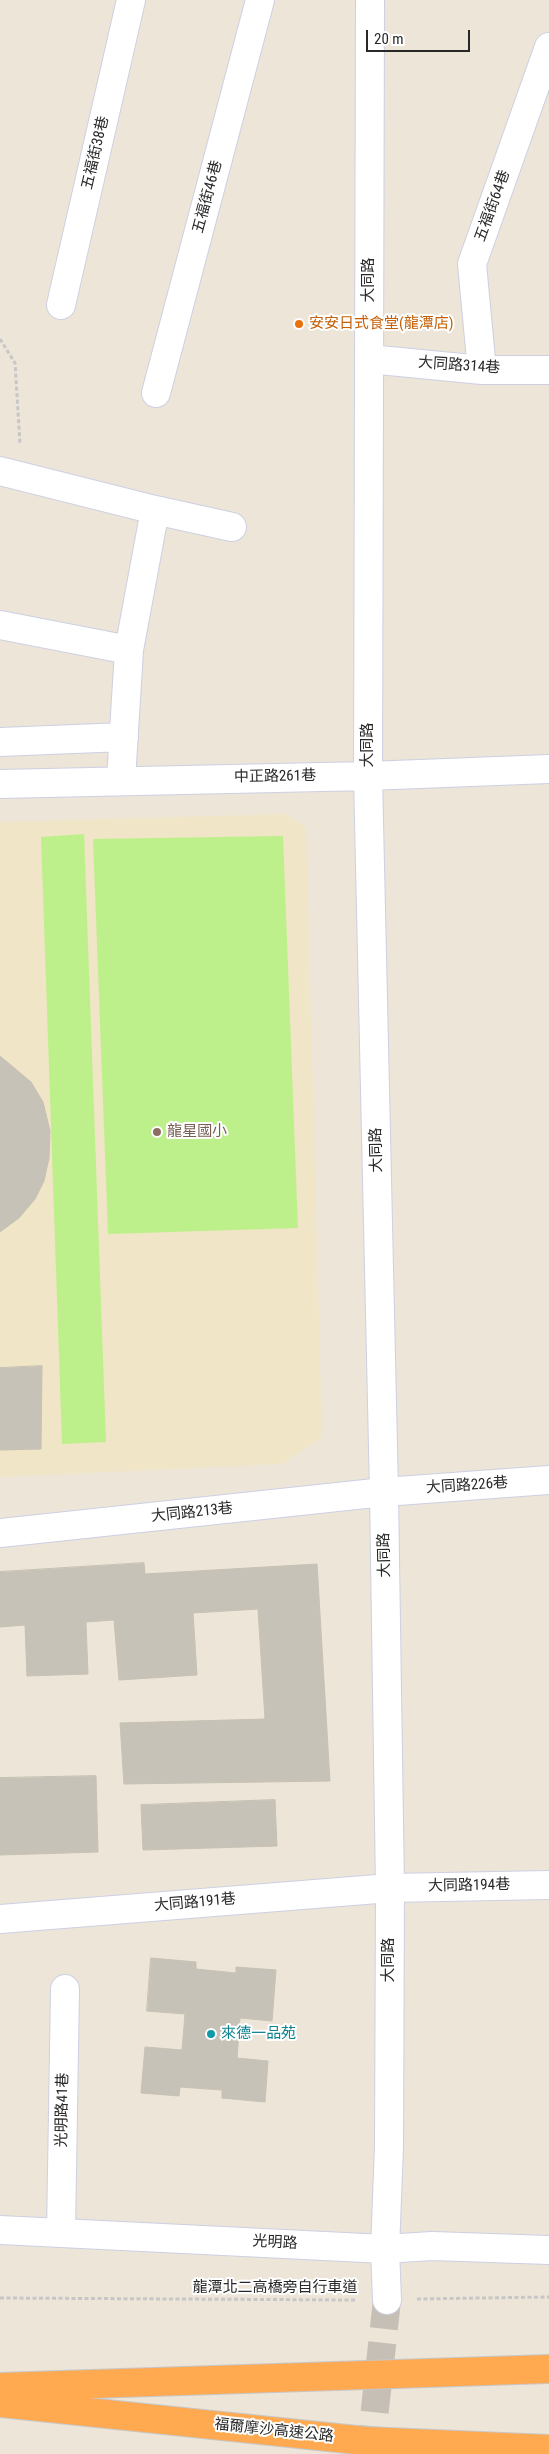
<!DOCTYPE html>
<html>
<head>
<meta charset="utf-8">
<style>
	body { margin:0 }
	#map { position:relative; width:549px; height:2454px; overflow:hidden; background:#ece5d8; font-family:"Roboto Condensed",sans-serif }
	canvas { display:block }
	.scale { position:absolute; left:366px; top:30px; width:104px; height:22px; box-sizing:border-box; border:2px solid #282828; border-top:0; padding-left:6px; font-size:15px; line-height:18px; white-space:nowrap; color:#282828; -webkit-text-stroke:4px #fff; paint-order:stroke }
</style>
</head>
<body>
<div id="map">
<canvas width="549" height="2454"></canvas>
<div class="scale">20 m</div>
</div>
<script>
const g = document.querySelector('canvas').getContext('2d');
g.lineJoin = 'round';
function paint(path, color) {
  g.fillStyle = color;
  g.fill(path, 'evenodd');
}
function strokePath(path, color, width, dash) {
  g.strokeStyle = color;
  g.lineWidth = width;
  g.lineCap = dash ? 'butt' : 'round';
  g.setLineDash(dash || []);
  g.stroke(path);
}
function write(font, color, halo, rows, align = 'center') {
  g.font = font + ' "Roboto Condensed","Noto Sans TC",sans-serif';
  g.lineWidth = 4;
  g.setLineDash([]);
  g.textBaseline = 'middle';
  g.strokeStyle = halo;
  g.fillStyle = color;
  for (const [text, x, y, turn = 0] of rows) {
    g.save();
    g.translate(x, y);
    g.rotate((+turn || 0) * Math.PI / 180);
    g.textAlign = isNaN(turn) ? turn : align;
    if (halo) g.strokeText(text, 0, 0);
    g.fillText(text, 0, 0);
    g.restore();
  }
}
paint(new Path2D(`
	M287,814l19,14 16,609 -39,27 -283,13v-655z`), '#f0e5c6');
paint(new Path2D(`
	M84,834l22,608 -44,2 -21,-607z
	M283,836l15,392 -190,6 -15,-395z`), '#bdf08a');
const building = new Path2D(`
	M0,1056l31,26 12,20 7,29 -1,27 -5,23 -9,18 -16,19 -19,14z
	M42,1366l-1,83 -41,1v-82z
	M144,1563l1,11 172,-10 13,217 -206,3 -4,-61 145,-4 -7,-110 -65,4 4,62 -78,5 -5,-60 -28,2 2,52 -61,2 -2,-51 -25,2v-55z
	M96,1776l2,76 -98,3v-77z
	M275,1800l2,46 -134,4 -2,-45z
	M151,1958l45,4v7l40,4v-6l40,3 -4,51 -32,-3 -3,40 31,3 -3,41 -43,-4v-8l-42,-3 -1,9 -38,-3 4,-46 37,3 3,-36 -38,-3z`);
paint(building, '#c7c2b8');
strokePath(building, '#c7c1b2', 1);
strokePath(new Path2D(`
	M370,2454l17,-154`), '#c5bfb5', 28, [28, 14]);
const minor = new Path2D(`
	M370,0l-2,776 16,716 6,396 -1,259 -4,102 2,51
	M61,305l70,-305
	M369,359l113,11h67
	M482,370l-10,-106 77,-217
	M156,393l104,-393
	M0,471l155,39 -26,140 -8,130
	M155,510l77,17
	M0,625l129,25
	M0,742l124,-5
	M0,784l368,-8 181,-7
	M0,1533l384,-41 165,-12
	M0,1919l390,-31 159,-3
	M0,2230l385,19 47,-3 117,4
	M61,2232l4,-243`);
const highway = new Path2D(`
	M0,2387l549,-18
	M0,2403l366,38 183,8`);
strokePath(minor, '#cdd0e3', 30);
strokePath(highway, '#c7c7c7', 30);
strokePath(new Path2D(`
	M0,339l15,24 5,81
	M0,2298l356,2
	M417,2299l132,-2`), '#c7c7c7', 3, [4, 2.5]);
strokePath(minor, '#fff', 28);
strokePath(highway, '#ffa950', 28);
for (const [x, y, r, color] of [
	[299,324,5,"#e8710a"],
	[157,1132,5,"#8d6e63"],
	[211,2034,5,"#0f9aa8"]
]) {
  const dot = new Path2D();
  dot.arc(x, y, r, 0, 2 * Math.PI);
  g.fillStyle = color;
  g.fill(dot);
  strokePath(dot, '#fff', 2);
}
write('15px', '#282828', '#fff', [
	["五福街38巷",96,153,-77],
	["五福街46巷",208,197,-75],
	["五福街64巷",493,206,-70],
	["大同路",369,280,-90],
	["大同路314巷",459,366,4],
	["大同路",368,745,-90],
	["中正路261巷",275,777,-1],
	["大同路",377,1150,-91],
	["大同路226巷",467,1486,-4],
	["大同路213巷",192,1513,-6],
	["大同路",385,1555,-91],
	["大同路194巷",469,1886,-1],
	["大同路191巷",195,1903,-5],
	["大同路",389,1960,-90],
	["光明路41巷",63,2110,-89],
	["光明路",275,2243,3],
	["龍潭北二高橋旁自行車道",275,2288],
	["福爾摩沙高速公路",274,2431,6]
]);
write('15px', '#c56008', '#fff', [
	["安安日式食堂(龍潭店)",309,324]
], 'left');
write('15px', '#785e54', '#fff', [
	["龍星國小",167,1132]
], 'left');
write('15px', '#0d838f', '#fff', [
	["來德一品苑",221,2034]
], 'left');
</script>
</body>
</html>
